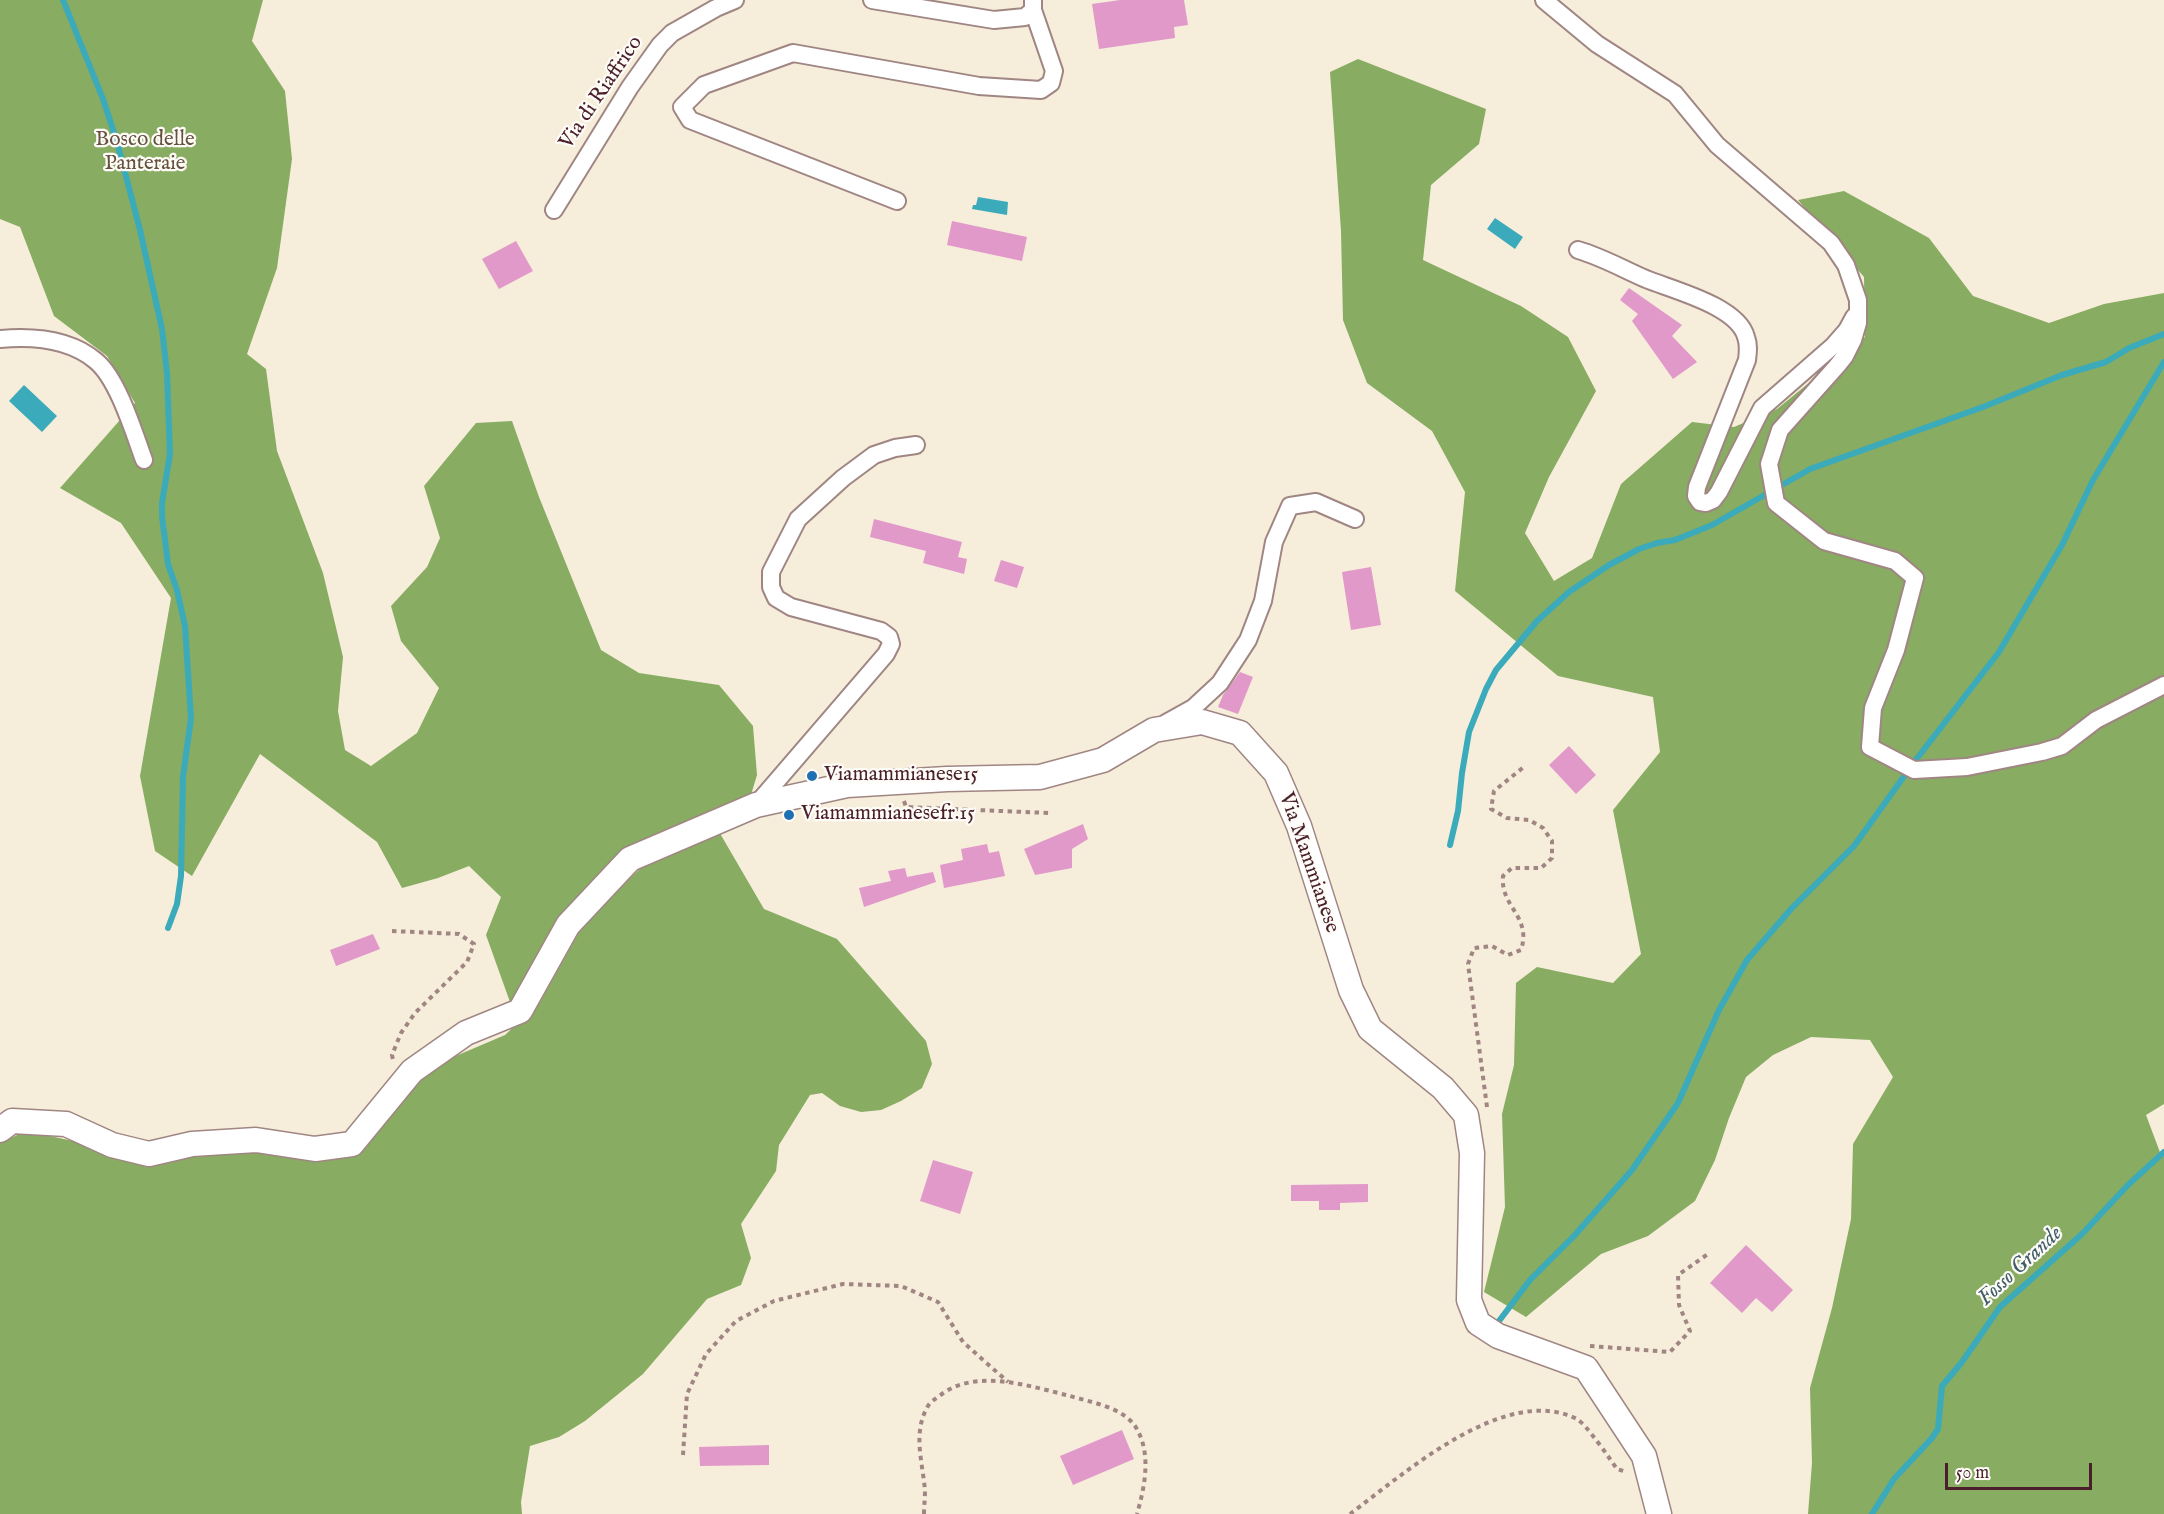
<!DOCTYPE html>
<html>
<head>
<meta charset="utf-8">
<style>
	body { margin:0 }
	#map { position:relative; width:2164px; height:1514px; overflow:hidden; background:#f7eddb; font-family:"IM FELL English",serif }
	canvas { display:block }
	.scale { position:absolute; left:1945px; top:1463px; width:147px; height:27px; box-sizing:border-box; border:3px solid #4a1f2b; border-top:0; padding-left:8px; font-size:18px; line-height:21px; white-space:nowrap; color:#4a1f2b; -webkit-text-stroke:4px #fdfcf7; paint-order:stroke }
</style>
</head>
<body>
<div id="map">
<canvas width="2164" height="1514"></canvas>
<div class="scale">50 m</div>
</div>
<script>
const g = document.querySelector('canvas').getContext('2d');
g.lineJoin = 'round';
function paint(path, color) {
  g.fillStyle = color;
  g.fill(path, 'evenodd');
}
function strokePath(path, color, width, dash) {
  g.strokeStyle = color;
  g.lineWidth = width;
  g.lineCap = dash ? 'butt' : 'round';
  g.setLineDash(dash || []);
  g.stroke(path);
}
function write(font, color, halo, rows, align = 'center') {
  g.font = font + ' "IM FELL English",serif';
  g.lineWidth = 4.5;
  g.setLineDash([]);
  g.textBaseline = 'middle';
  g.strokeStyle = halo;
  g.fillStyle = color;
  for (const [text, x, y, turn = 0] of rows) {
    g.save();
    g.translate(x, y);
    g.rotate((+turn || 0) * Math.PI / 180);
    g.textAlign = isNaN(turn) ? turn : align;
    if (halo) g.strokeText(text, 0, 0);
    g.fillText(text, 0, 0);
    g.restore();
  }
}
paint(new Path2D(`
	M0,0h263l-11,41 33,50 7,68 -15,109 -30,86 19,15 11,82 46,122 20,84 -5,54 7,39 26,16 46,-33 22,-45 -38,-47 -10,-35 36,-39 13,-29 -16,-52 52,-63 36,-2 27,76 62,153 38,23 80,12 34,41 4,49 -7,23 -133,60 -107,144 -24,-67 15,-38 -32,-31 -31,12 -36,10 -25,-46 -117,-88 -68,122 -37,-25 -15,-75 31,-178 -50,-75 -61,-35 75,-85 -28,-47 -53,-40 -34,-89 -20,-8z
	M1358,59l128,50 -7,35 -48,41 -8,75 98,46 47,31 28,54 -47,86 -24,56 29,48 38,-23 29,-74 71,-62 42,5 43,-18 88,-72 -1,-60 -66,-77 46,-9 85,47 44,58 76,27 55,-19 60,-11v811l-18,11 15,40h3v359h-356l4,-51 -2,-75 22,-80 19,-89 2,-75 40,-67 -23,-37 -59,-3 -38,18 -27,22 -17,41 -14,42 -20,41 -47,35 -47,18 -75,63 -42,-25 21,-85 -3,-93 12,-49 2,-82 21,-16 76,16 28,-29 -28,-144 47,-58 -7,-55 -95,-21 -103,-85 10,-99 -33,-61 -65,-48 -24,-63 -2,-89 -11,-159z
	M718,830l46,79 73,30 89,102 6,23 -10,24 -21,13 -20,9 -20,2 -21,-6 -18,-13 -12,2 -31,50 -3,26 -35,53 10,34 -10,27 -34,14 -64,75 -58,47 -26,16 -29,9 -9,56 1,12h-522v-371l26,-12 47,10 46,19 41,5 66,-16 98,10 65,-44 48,-51 68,-29 35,-33 48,-86 53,-48z`), '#87ac62');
paint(new Path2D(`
	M978,197l30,5 -1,13 -35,-6 1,-4h3z
	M1495,218l28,19 -8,12 -28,-20z
	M24,385l33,31 -15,16 -33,-31z`), '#3baaba');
strokePath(new Path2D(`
	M63,0l40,99 14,43 23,88 22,99 5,44 3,81 -8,49v13l6,48 9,26 8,36 6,92 -8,59 -2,99 -4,28 -9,24
	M1450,845l8,-34 4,-38 7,-41 17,-43 10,-19 41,-49 32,-29 40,-27 30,-16 18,-6 18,-3 37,-15 98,-56 173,-62 79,-32 44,-13 23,-14 35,-14
	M1499,1321l31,-41 44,-44 58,-66 46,-67 41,-93 28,-50 44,-51 63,-63 61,-85 84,-109 63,-107 31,-65 71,-118
	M1872,1514l22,-35 38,-41 6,-9 4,-43 20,-24 38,-55 82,-73 46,-49 36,-33`), '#3baaba', 6);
paint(new Path2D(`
	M1120,0h64l4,25 -14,2 1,11 -76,11 -7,-45z
	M952,221l75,16 -5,24 -75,-16z
	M516,241l17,30 -34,18 -17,-30z
	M1629,288l53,37 -10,11 25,26 -24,17 -41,-58 6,-7 -18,-14z
	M874,519l88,23 -4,15 9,2 -3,15 -41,-11 3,-12 -56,-14z
	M1001,560l23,7 -7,21 -23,-7z
	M1371,567l10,58 -30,5 -9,-58z
	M1240,672l13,5 -15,37 -20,-7 5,-12z
	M1569,746l27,29 -20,19 -27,-29z
	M1083,824l5,15 -16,10v19l-37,7 -11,-26z
	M987,844l2,9 10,-2 6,25 -61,12 -4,-23 23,-5 -2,-11z
	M905,868l2,9 26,-5 3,10 -72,25 -5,-19 32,-7 -3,-10z
	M373,934l7,15 -44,17 -6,-16z
	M933,1160l40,12 -13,42 -40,-13z
	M1368,1184v18l-28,1v7h-21v-9h-28v-16z
	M1746,1245l47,45 -21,22 -16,-14 -14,15 -32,-30z
	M1122,1430l12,29 -61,26 -13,-29z
	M769,1445v20l-69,1 -1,-19z`), '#e199ca');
const minor = new Path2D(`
	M872,0l122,20 31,-3 8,-7v-9
	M1544,0l53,44 78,50 42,51 114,98 15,22 12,35v23l-5,17 -8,16 -8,10 -57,64 -11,34 7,39 48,38 71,20 20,17 -19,72 -23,58 -3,39 44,23 53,-3 75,-15 20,-6 34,-26 68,-35
	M897,201l-207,-81 -8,-13 22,-22 89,-32 186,33 62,4 10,-7 3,-12 -21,-61
	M554,210l76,-123 30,-42 12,-12 44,-25 19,-8
	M1578,250c24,7 45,19 68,29 27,11 92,27 100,58 3,8 2,15 1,23l-50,127 -1,9 4,6 6,1 7,-3 6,-8 43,-84 71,-62 14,-16 7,-13
	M0,339c33,-3 70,0 96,22 22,18 38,72 48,99
	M1166,723l27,-15 27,-25 28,-43 15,-39 11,-59 16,-36 26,-4 39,17
	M756,805l130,-151 5,-10 -2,-7 -8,-6 -90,-24 -15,-9 -5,-11v-15l27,-53 45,-41 31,-23 21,-7 21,-3`);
const secondary = new Path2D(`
	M0,1130l12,-9 54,3 46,21 37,9 43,-10 64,-4 59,9 37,-5 60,-73 54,-38 54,-22 48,-86 62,-66 126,-54 91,-20 100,-6 93,-2 63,-17 51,-30 48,-8 38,11 36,40 23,53 52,164 19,39 73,59 23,27 6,38 -3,147 9,23 20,13 88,32 58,88 15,58`);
strokePath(minor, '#a08683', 20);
strokePath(secondary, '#a08683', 27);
strokePath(new Path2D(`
	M904,801l2,6 143,6
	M392,931l67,3 15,10 -7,18 -52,51 -14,20 -9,22 1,5
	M1487,1107l-19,-143 6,-16 18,-2 16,9 13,-5c11,-34 -21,-43 -18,-74l9,-8h29l11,-10v-17l-9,-13 -14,-8 -22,-2 -16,-9 3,-18 31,-25
	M1590,1346l80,6 20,-21 -11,-26 -1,-30 30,-21
	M683,1455l4,-61 19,-40 30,-33 38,-20 69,-17 58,2 37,16 25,40 45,40
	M924,1514c0,-8 1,-15 1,-23 -2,-28 -13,-58 3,-85 2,-4 6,-6 10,-9 36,-30 91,-11 132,-1 20,6 52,11 65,30 17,26 10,60 2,88
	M1350,1514c54,-40 155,-131 227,-95 9,5 33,40 40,50l10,3`), '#a08683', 4, [4.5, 4.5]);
strokePath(minor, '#fff', 16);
strokePath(secondary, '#fff', 24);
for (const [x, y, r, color] of [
	[812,776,6,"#1f6fb2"],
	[789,815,6,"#1f6fb2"]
]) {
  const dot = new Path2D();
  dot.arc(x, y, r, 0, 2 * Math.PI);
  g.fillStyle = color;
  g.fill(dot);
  strokePath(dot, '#fdfcf7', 2);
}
write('21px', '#4a1f2b', '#fdfcf7', [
	["Via di Riaffrico",602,93,-56],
	["Via Mammianese",1308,863,71]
]);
write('21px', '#67523f', '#fdfcf7', [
	["Bosco delle",145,141],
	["Panteraie",145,165]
]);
write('21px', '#4a1f2b', '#fdfcf7', [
	["Viamammianese15",824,776],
	["Viamammianesefr.15",801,815]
], 'left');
write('italic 22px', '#435e6b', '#fdfcf7', [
	["Fosso Grande",2021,1267,-43]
]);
</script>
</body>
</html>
